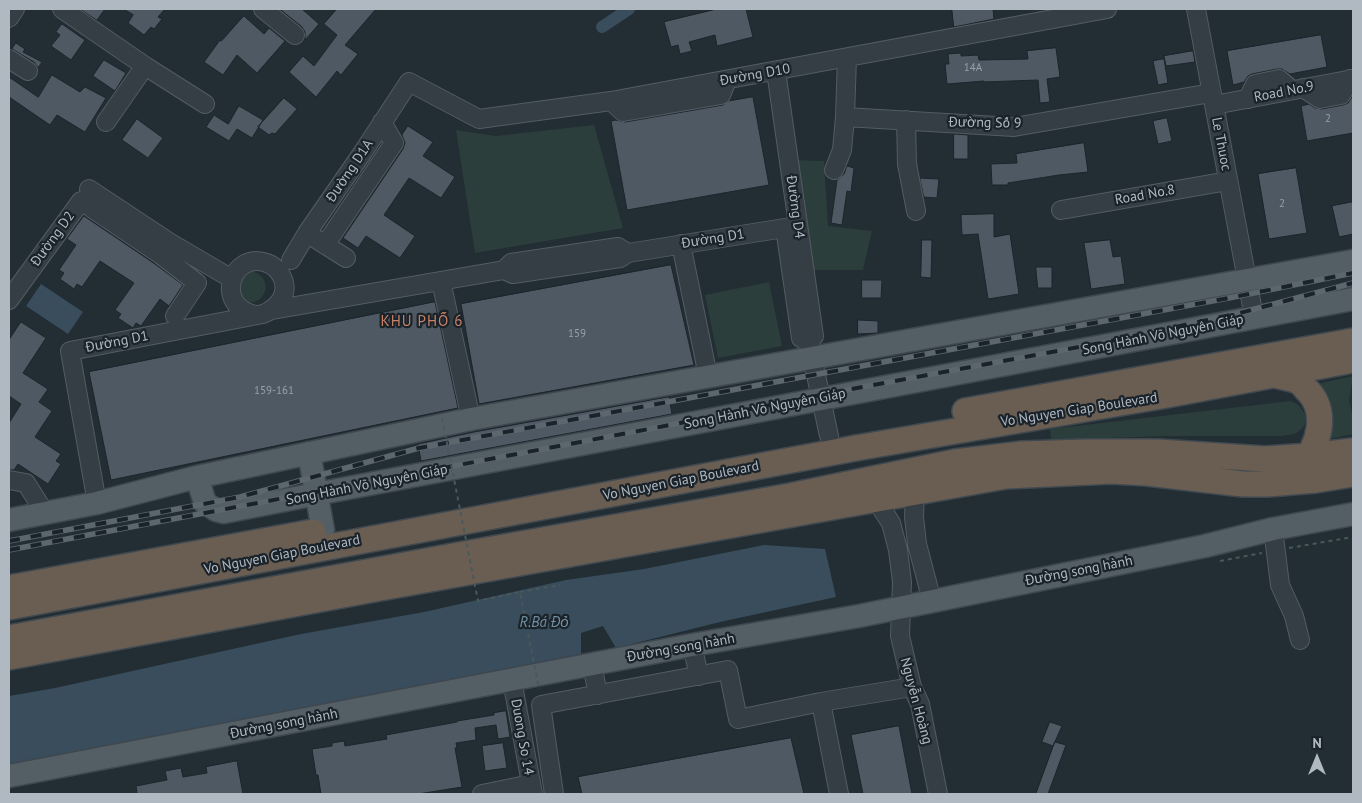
<!DOCTYPE html>
<html>
<head>
<meta charset="utf-8">
<style>
	body { margin:0 }
	#map { position:relative; width:1362px; height:803px; overflow:hidden; background:#222d34; font-family:"PT Sans",sans-serif }
	canvas { display:block }
	.frame { position:absolute; inset:0; border:10px solid #b0b9c2; pointer-events:none }
	.north { position:absolute; left:1292px; top:733px; width:50px; height:50px; -webkit-text-stroke:4px #1b232a; paint-order:stroke; rotate:0deg; font-size:14px; font-weight:700; line-height:20px; text-align:center; color:#b0b9c2 }
	.north::after { content:''; display:block; margin:auto; width:18px; height:22px; background:#b0b9c2; clip-path:polygon(50% 0,100% 100%,50% 72%,0 100%) }
</style>
</head>
<body>
<div id="map">
<canvas width="1362" height="803"></canvas>
<div class="frame"></div>
<div class="north">N</div>
</div>
<script>
const g = document.querySelector('canvas').getContext('2d');
g.lineJoin = 'round';
function paint(path, color) {
  g.fillStyle = color;
  g.fill(path, 'evenodd');
}
function strokePath(path, color, width, dash) {
  g.strokeStyle = color;
  g.lineWidth = width;
  g.lineCap = dash ? 'butt' : 'round';
  g.setLineDash(dash || []);
  g.stroke(path);
}
function write(font, color, halo, rows, align = 'center') {
  g.font = font + ' "PT Sans",sans-serif';
  g.lineWidth = 4.5;
  g.setLineDash([]);
  g.textBaseline = 'middle';
  g.strokeStyle = halo;
  g.fillStyle = color;
  for (const [text, x, y, turn = 0] of rows) {
    g.save();
    g.translate(x, y);
    g.rotate((+turn || 0) * Math.PI / 180);
    g.textAlign = isNaN(turn) ? turn : align;
    if (halo) g.strokeText(text, 0, 0);
    g.fillText(text, 0, 0);
    g.restore();
  }
}
paint(new Path2D(`
	M594,125l29,103 -148,25 -19,-123 40,6z
	M791,160l33,1 4,65 44,5 -9,39h-56z
	M250,271c25,4 18,37 -7,31l-9,-19z
	M769,282l13,64 -64,12 -13,-63z
	M1353,376l-4,25 4,16v17l-24,5c4,-28 3,-31 -12,-55z
	M1291,401c16,6 21,26 3,33 -4,1 -9,1 -12,2h-116l-115,4 -1,-11z`), '#2b3e3b');
paint(new Path2D(`
	M41,284l42,28 -15,22 -42,-28z
	M764,545l61,4 11,48 -116,25 -104,26 -13,-22 -22,7v21l-572,111v-69l46,-8 246,-54 123,-22 142,-32 78,-11z`), '#394d5c');
strokePath(new Path2D(`
	M602,27l27,-18`), '#394d5c', 12);
const building = new Path2D(`
	M80,9h25l-8,11z
	M124,9h41l-7,8 4,2 -8,10 -3,-2 -7,8 -16,-12 5,-8z
	M280,9h22l17,15 -14,16v-8l-3,-5z
	M337,9h39l-31,36 13,9 -17,21 -4,-4 -21,26 -27,-25 14,-16 11,10 23,-31 -13,-11z
	M717,9h29l7,28 -36,9 -2,-11 -26,7 3,9 -12,3 -2,-9 -7,2 -7,-25z
	M952,9h41l1,10 -40,8z
	M244,16l20,18 5,-6 16,13 -28,32 -20,-18 -14,20 -19,-13 16,-22 1,1z
	M62,24l23,16 -14,20 -20,-14 9,-11 -4,-3z
	M1321,35l6,32 -37,7 -8,-5h-5l-25,5 -4,2 -4,6 -11,3 -6,-34z
	M16,43l9,6 -2,3 19,10 -4,6 -4,-6 -22,-13z
	M1056,48l4,29 -13,2 3,23 -10,1 -2,-23 -54,2v-1l-37,3 -2,-20h4l-1,-10 13,-1v3l17,-1 1,5 49,-1 -1,-8z
	M1193,51l2,11 -29,4 -2,-10z
	M1164,59l4,24 -10,2 -5,-24z
	M104,60l22,13 -11,18 -22,-15z
	M52,75l28,17 5,-5 21,11 -21,34 -28,-17 -7,10 -41,-28v-20l29,20z
	M753,97l16,88 -142,25 -16,-89 5,-1 9,2 98,-17 6,-4z
	M1352,97h1v36l-46,8 -6,-35 8,-2 6,4 7,1 21,-4 5,-2z
	M284,98l13,11 -22,25 -3,-1 -3,2 -11,-8z
	M239,106l24,14 -11,18 -15,-9 -8,12 -23,-14 8,-12 14,9z
	M1167,118l5,23 -14,3 -5,-23z
	M137,119l26,19 -15,20 -26,-18z
	M408,126l25,16 -10,14 32,21 -14,21 -32,-20 -25,37 31,21 -15,22 -34,-22 -8,12 -15,-10 60,-89 2,-6 -3,-8z
	M954,134l14,1v24h-14z
	M1084,143l4,29 -29,3 -51,8v2h-16l-1,-21 26,-1 -1,-9z
	M847,166l7,2 -3,24 -4,-1 -5,34 -11,-2 6,-43 7,-6z
	M1296,168l11,65 -38,6 -11,-65z
	M920,178l19,1 -2,19 -13,-1z
	M1353,202v32l-14,3 -7,-31z
	M994,214v23l16,-3 9,60 -31,5 -10,-65 -16,1 -1,-20z
	M84,216l71,48 28,21 -14,21 -9,-7 -19,27 -5,-3 -3,5 -15,-10 3,-4 -6,-4 19,-27 -34,-22 -18,26 -5,-3 -3,5 -14,-10 4,-6 -5,-3 17,-25 -9,-6z
	M922,240h10l-1,38 -10,-1z
	M1110,240l3,17 8,-1 4,28 -34,5 -7,-46z
	M671,265l23,100 -215,39 -18,-100z
	M1036,267h16v21h-14z
	M862,280h20l-1,18h-19z
	M435,302l23,106 -347,72 -22,-108z
	M858,320l20,1v12l-20,1z
	M21,322l25,16 -23,35 25,16 -9,13 13,9 -17,26 26,17 -5,7 5,3 -13,20 -30,-20 -4,6h-5v-47l12,-19 -12,-8v-56z
	M669,397l3,17 -251,47 -3,-17 56,-12z
	M506,711l4,26 -12,2 -2,-14 -21,3 1,12 -20,3 1,5h-2l7,39 -44,7h-97l-3,-19h-2l-4,-26 20,-3v-3l12,-2 1,5 42,-7 -1,-4 71,-13v-1l37,-6v-2z
	M1050,722l12,4 -9,20 -11,-4z
	M899,726l13,68h-49l-12,-59z
	M791,738l13,56h-222l-4,-17z
	M1055,742l11,3 -18,49h-12z
	M503,743l4,25 -22,3 -3,-25z
	M237,761l6,33h-106l-1,-8 31,-6 -2,-9 16,-3 2,9 24,-4 -1,-6z`);
paint(building, '#4e5963');
strokePath(building, '#1d252c', 1);
const minor = new Path2D(`
	M62,9l83,57 60,38
	M263,9l32,26
	M1196,9l58,308
	M9,18l6,-9
	M847,58l-2,59 169,10 197,-34
	M9,59l19,12
	M776,71l38,265 -5,6 20,94
	M1303,88l17,11 21,-4 9,-16
	M1248,99l7,-15 24,-5 13,11
	M611,101l12,11 98,-17 6,-15
	M1214,105l139,-26
	M906,120l1,44 9,47
	M106,122l39,-56
	M834,170l8,-20 3,-33
	M89,189l80,53 63,37
	M1061,210l167,-29
	M785,228l16,110 8,4
	M316,239l30,19
	M681,244l27,132
	M325,245l69,-102 -12,-21
	M628,253l-10,-6 -107,16 -7,7 9,4 107,-16 8,-5 169,-27
	M291,260l16,-27 56,-81 46,-70 70,37 132,-18 496,-92
	M441,281l30,138
	M9,300l72,-99 80,54 36,28 -22,33
	M272,310l232,-40
	M9,480l17,3 19,30
	M915,493l-1,24 3,27 15,57
	M876,500l15,23 7,27 4,32 -2,54 12,51 8,17 18,90
	M97,503l-27,-152 193,-37c15,-6 28,-21 18,-39 -3,-5 -8,-10 -14,-12 -36,-13 -54,44 -11,52
	M1273,529l7,56 14,31 6,24
	M692,645l7,31
	M592,664l6,31
	M512,680l21,114
	M821,702l18,92
	M482,794l49,-10
	M554,794l-13,-89 187,-35 10,49 83,-17 91,-15`);
const major = new Path2D(`
	M309,453l14,77
	M197,477l8,26 11,7 8,2 92,-18 1037,-195
	M9,520l88,-17 100,-26 274,-58 882,-158
	M9,776l683,-131 167,-29 346,-70 68,-17 80,-15`);
const highway = new Path2D(`
	M1275,375c7,2 16,3 23,6 3,2 6,5 8,8 23,21 14,57 -6,77
	M965,411l388,-70
	M9,588l304,-56
	M9,607l847,-159 311,-53 186,-35
	M9,638l450,-83 331,-59 165,-34 67,-8 64,-2h72l107,7 45,-3 43,-5
	M9,657l371,-69 626,-112 106,-5 35,2 96,11h25l48,-4 37,-6`);
strokePath(minor, '#535c63', 20);
strokePath(major, '#3f474f', 25);
strokePath(highway, '#404950', 28);
strokePath(new Path2D(`
	M1289,548l64,-11
	M1220,561l42,-8
	M520,592l40,-7`), '#485959', 2, [4, 4]);
strokePath(minor, '#353e45', 18);
strokePath(major, '#535e65', 22);
strokePath(highway, '#6a5e53', 25);
const rail = new Path2D(`
	M9,541l231,-44 179,-49 815,-151 119,-24
	M9,550l661,-125 176,-35 255,-47 139,-30 113,-30`);
strokePath(rail, '#5c666f', 5.5);
strokePath(rail, '#1b232a', 4, [11]);
strokePath(new Path2D(`
	M442,418l36,183 42,-9 19,97`), '#485959', 2, [4, 4]);
write('11px', '#98a1aa', null, [
	["14A",973,68],
	["2",1328,119],
	["2",1282,204],
	["159",577,334],
	["159-161",274,391]
]);
write('14px', '#b0b9c2', '#1b232a', [
	["Đường D10",755,75,-10],
	["Road No.9",1284,92,-11],
	["Đường Số 9",985,123,1],
	["Le Thuoc",1221,144,79],
	["Đường D1A",350,171,-56],
	["Road No.8",1145,195,-10],
	["Đường D4",795,207,82],
	["Đường D2",53,239,-54],
	["Đường D1",713,239,-9],
	["Song Hành Võ Nguyên Giáp",1163,335,-11],
	["Đường D1",117,342,-11],
	["Song Hành Võ Nguyên Giáp",765,409,-11],
	["Vo Nguyen Giap Boulevard",1079,410,-9],
	["Vo Nguyen Giap Boulevard",681,481,-11],
	["Song Hành Võ Nguyên Giáp",367,485,-11],
	["Vo Nguyen Giap Boulevard",282,555,-11],
	["Đường song hành",1079,571,-11],
	["Đường song hành",681,648,-10],
	["Nguyễn Hoàng",916,701,75],
	["Đường song hành",284,724,-11],
	["Duong So 14",522,737,80]
]);
g.letterSpacing = '1px';
write('15px', '#c68167', '#1b232a', [
	["KHU PHỐ 6",422,322]
]);
g.letterSpacing = '0px';
write('italic 15px', '#738fa2', '#1b232a', [
	["R.Bá Đỏ",544,623]
]);
</script>
</body>
</html>
